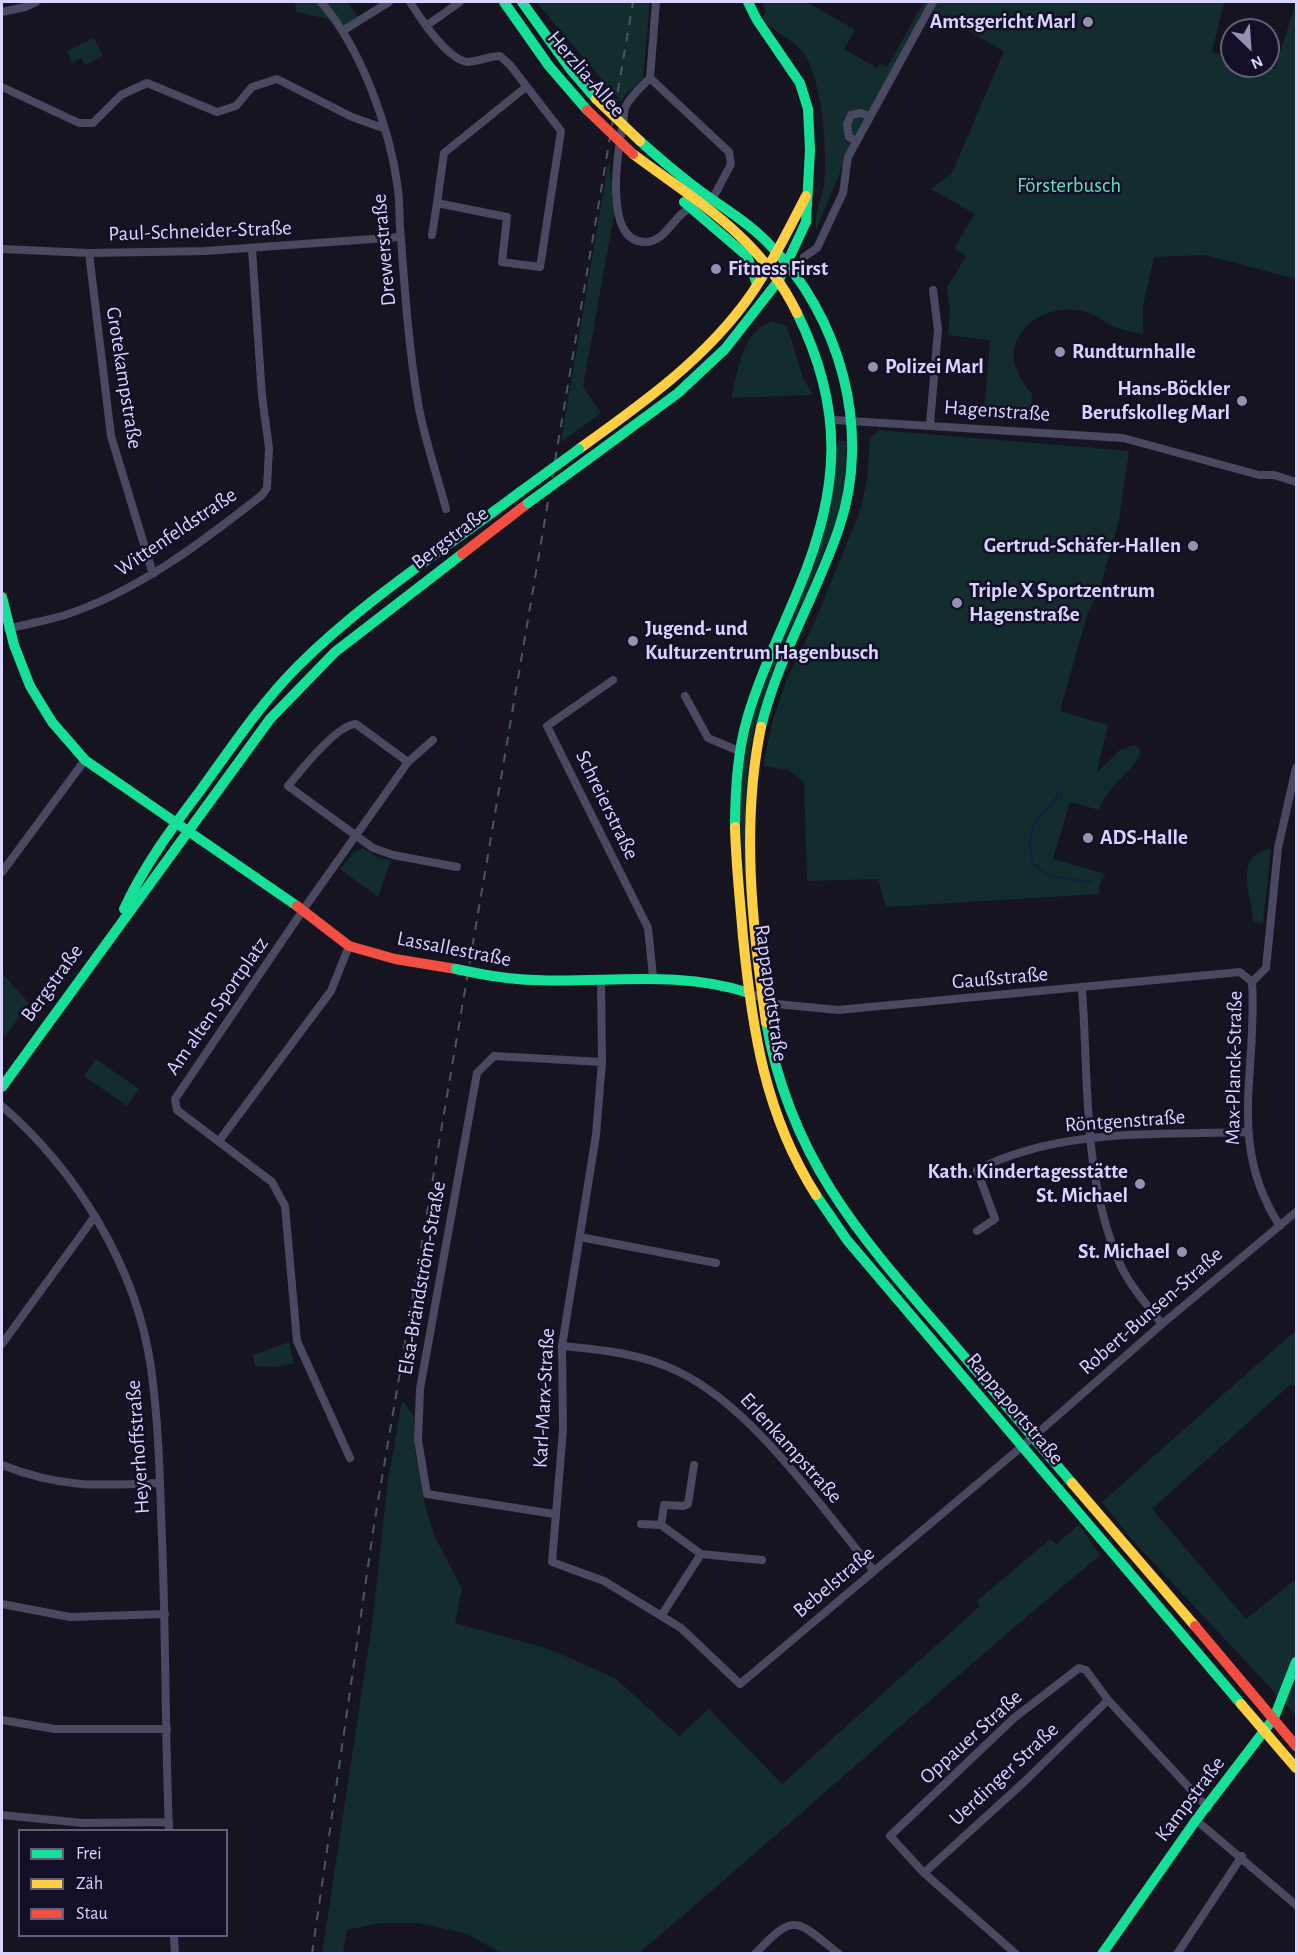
<!DOCTYPE html>
<html>
<head>
<meta charset="utf-8">
<style>
	body { margin:0 }
	#map { position:relative; width:1298px; height:1955px; overflow:hidden; background:#161421; font-family:"Alegreya Sans",sans-serif }
	canvas { display:block }
	.frame { position:absolute; inset:0; border:3px solid #d9d4ff; pointer-events:none }
	.legend { position:absolute; left:18px; top:1829px; width:210px; height:108px; box-sizing:border-box; background:#130f26; border:2px solid #625e7d; margin:0; padding:8px 10px; list-style:none; font-size:18px; color:#d9d4ff }
	.legend li { display:flex; align-items:center; gap:12px; height:30px }
	.legend b { width:30px; border:2px solid #625e7d }
	.north { position:absolute; left:1220px; top:18px; width:60px; height:60px; box-sizing:border-box; background:#130f26; border:2px solid #625e7d; border-radius:50%; rotate:155deg; font-size:16px; font-weight:700; line-height:24px; text-align:center; color:#d9d4ff }
	.north::after { content:''; display:block; margin:auto; width:21px; height:27px; background:#9591b1; clip-path:polygon(50% 0,100% 100%,50% 72%,0 100%) }
</style>
</head>
<body>
<div id="map">
<canvas width="1298" height="1955"></canvas>
<div class="frame"></div>
<ul class="legend">
<li><b style="height:8px;background:#16e098"></b>Frei</li>
<li><b style="height:8px;background:#ffcf43"></b>Zäh</li>
<li><b style="height:8px;background:#f24e42"></b>Stau</li>
</ul>
<div class="north">N</div>
</div>
<script>
const g = document.querySelector('canvas').getContext('2d');
g.lineJoin = 'round';
function paint(path, color) {
  g.fillStyle = color;
  g.fill(path, 'evenodd');
}
function strokePath(path, color, width, dash) {
  g.strokeStyle = color;
  g.lineWidth = width;
  g.lineCap = dash ? 'butt' : 'round';
  g.setLineDash(dash || []);
  g.stroke(path);
}
function write(font, color, halo, rows, align = 'center') {
  g.font = font + ' "Alegreya Sans",sans-serif';
  g.lineWidth = 5;
  g.setLineDash([]);
  g.textBaseline = 'middle';
  g.strokeStyle = halo;
  g.fillStyle = color;
  for (const [text, x, y, turn = 0] of rows) {
    g.save();
    g.translate(x, y);
    g.rotate((+turn || 0) * Math.PI / 180);
    g.textAlign = isNaN(turn) ? turn : align;
    if (halo) g.strokeText(text, 0, 0);
    g.fillText(text, 0, 0);
    g.restore();
  }
}
paint(new Path2D(`
	M295,2h53l11,17 -16,9 -6,-7 -41,-9z
	M536,2h114l-7,76c-6,9 -17,13 -22,24z
	M762,2h45l48,28 -11,19 33,19 3,-5 7,4 37,-65h300l-12,50 20,5v9h31l12,3 21,-67v277l-91,-24 -51,2 -11,49v28c-10,-2 -22,-4 -31,-8 -7,-3 -13,-9 -20,-12 -27,-11 -62,-1 -75,26 -9,20 2,38 15,54l-1,12 -4,11 -43,-2 6,-75 -42,-5 2,-26 -3,-21 19,-32 -12,-8 21,-34 -44,-25 21,-16 52,-122 -75,-42 -82,147 -31,74c-2,-16 5,-30 8,-45 4,-30 -2,-113 -23,-135 -8,-9 -29,-21 -40,-31l5,-7z
	M94,38l9,18 -18,9 -4,-7 -9,5 -5,-12z
	M608,164l2,1 4,50 -31,172 18,26 -38,28h-2z
	M773,321l14,5 16,52 10,17 -82,3c7,-26 10,-68 42,-77z
	M879,430l250,21 -10,68 -18,66 -14,30 -27,96 48,14 -11,47 23,-22 14,-5 5,3 1,8c-12,19 -35,33 -41,54l-29,-8 -17,57 53,15 -6,8 -1,12 -213,13 -8,-28 -71,2 -3,-99 -16,-12 -25,-4 9,-43 14,-42 28,-57 47,-116 6,-29 3,-41z
	M838,441h9l-2,44 -8,34 -82,207c-17,79 -6,153 0,233h-3l-13,-148 4,-46 13,-60 60,-145z
	M363,848l16,10 12,2 -13,37 -38,-28 14,-17z
	M1271,849l-8,74 -10,-1c0,-26 -22,-67 18,-73z
	M2,973l27,30 -24,34 -3,-4z
	M96,1059l43,30 -12,17 -43,-30z
	M1296,1330v56l-6,-1 -138,124 94,110 50,-40v143l-2,-9 -161,-172 -31,-39z
	M289,1342l5,21 -18,4 -21,-1 -2,-11z
	M402,1400l12,16v29l11,61 10,31 27,52 -7,34 94,26 66,29 64,58 30,-27 73,75 198,-178 -3,-5 73,-62 6,5 23,-19 21,30c-156,130 -306,267 -461,398h-137l-38,-20 -46,-10h-38l-33,7 -4,23 -21,1 51,-337 15,-137z`), '#132c2d');
strokePath(new Path2D(`
	M1059,792c-5,12 -12,16 -20,25 -6,7 -9,18 -9,27 -2,36 35,34 62,38`), '#0d2144', 2);
strokePath(new Path2D(`
	M321,2c40,46 69,126 77,187 2,17 1,34 3,50 4,55 8,110 17,164 6,35 19,71 28,106
	M410,2c10,16 37,57 57,60 10,0 22,-6 33,-6l10,9 51,66 -21,136 -38,-5 5,-45 -70,-14 7,-50 82,-66
	M2,12l23,-5 11,-5
	M426,26l34,-24
	M344,30l45,-28
	M650,78l6,-76
	M2,87l77,36h14l28,-28 26,-12 70,29 19,-6 16,-19 25,-8 75,38 31,11
	M857,141l-8,-4 -2,-13 4,-9 9,-2 10,3
	M692,207c-18,7 -26,35 -46,35 -44,2 -28,-93 -23,-118 1,-5 0,-13 3,-18 5,-10 16,-20 24,-28l79,74 2,12 -18,34
	M432,235l5,-32
	M2,249l87,4 117,-2 194,-14
	M89,253l22,183 42,138
	M804,257l13,-9 26,-55 5,-36 85,-155
	M834,420l289,18 136,37h15l22,7
	M930,424l8,-94 -5,-40
	M8,629c18,-5 36,-8 54,-13 75,-24 139,-73 200,-121l5,-7 2,-40 -7,-52 -10,-147
	M613,680l-66,46 101,202 5,49
	M685,696l23,42 31,13
	M408,762l-52,-38c-18,0 -56,47 -68,62l85,62 20,7 64,12
	M2,872l83,-112
	M601,981l1,81 -6,73 -34,211 1,84 -11,132 52,19 77,47 59,56 292,-246 130,-114 134,-112
	M1252,982c6,90 -26,162 28,244
	M1252,982l14,-14 12,-120 18,-80
	M1082,989c7,92 0,189 38,275 10,22 27,41 42,60
	M749,993l28,11 61,6 402,-38 12,10
	M2,1106c75,65 135,162 149,262 8,57 9,115 11,172 4,97 3,194 7,290
	M219,1141l112,-150 18,-45
	M977,1231l18,-12 -18,-49c82,-42 180,-35 270,-38
	M580,1237l136,26
	M2,1344l93,-128
	M562,1346c39,4 79,7 115,25 75,35 144,136 197,200
	M350,1458l-53,-117 -12,-135 -13,-24 -95,-72 -2,-11 128,-189 105,-148 25,-22
	M2,1465c58,23 96,21 158,18
	M554,1514l-127,-20 -9,-54 2,-51 57,-316 17,-17 108,6
	M641,1524l20,1 40,29
	M661,1525l3,-20 19,1 5,-2 6,-39
	M2,1604l68,13 95,-3
	M661,1616l40,-62 61,6
	M2,1720l53,9h112
	M2,1815l81,8 86,-1
	M1196,1820l100,85
	M924,1873l99,-90 85,-83
	M174,1936l1,18
	M755,1954c40,-43 41,-34 84,0
	M1016,1954l-92,-81 -34,-37 124,-118 65,-50 7,2 22,30 100,108
	M1177,1954l65,-98`), '#4a4962', 8);
strokePath(new Path2D(`
	M504,2l45,64 38,44
	M522,2l49,68 25,29
	M640,141c20,18 41,36 63,52 22,16 46,30 65,50 73,73 104,188 71,285 -23,68 -61,129 -78,199
	M684,202l63,54 10,28
	M587,460l91,-67 47,-44 54,-69 27,-58 4,-72 -2,-41 -8,-26 -43,-63 -9,-18
	M2,597l12,48 16,41 22,36 33,38 212,146
	M735,827c0,-37 2,-73 12,-108 13,-45 34,-87 52,-131 41,-98 46,-178 -2,-275
	M124,909c20,-43 47,-80 76,-118 31,-43 61,-88 98,-125 66,-66 148,-118 222,-174
	M481,974c90,18 180,-10 268,19
	M766,1022c24,135 92,212 179,312 43,50 85,100 127,149
	M2,1087l268,-368 65,-67 127,-98
	M816,1195l31,45 394,464
	M1102,1954l94,-134 78,-102 22,-56`), '#16e098', 10);
strokePath(new Path2D(`
	M633,154c66,49 127,83 164,159
	M579,449c63,-45 129,-92 173,-156 21,-31 37,-64 54,-97
	M761,727c-20,96 -9,199 5,295
	M735,827c1,37 5,73 8,110 9,92 22,178 73,258
	M1072,1483l123,143
	M1241,1704l55,64`), '#ffcf43', 10);
strokePath(new Path2D(`
	M462,554l66,-51
	M297,906l52,40 46,13 61,10
	M1195,1626l101,120`), '#f24e42', 10);
strokePath(new Path2D(`
	M312,1954l62,-429 259,-1523`), '#43596b', 2, [9, 8]);
strokePath(new Path2D(`
	M520,492l59,-43
	M528,503l59,-43
	M456,969l25,5`), '#16e098', 10);
strokePath(new Path2D(`
	M596,99l44,42`), '#ffcf43', 10);
strokePath(new Path2D(`
	M587,110l46,44`), '#f24e42', 10);
for (const [x, y, r, color] of [
	[1088,22,6,"#9591b1"],
	[716,269,6,"#9591b1"],
	[1060,352,6,"#9591b1"],
	[873,367,6,"#9591b1"],
	[1242,401,6,"#9591b1"],
	[1193,546,6,"#9591b1"],
	[957,603,6,"#9591b1"],
	[633,641,6,"#9591b1"],
	[1088,838,6,"#9591b1"],
	[1140,1184,6,"#9591b1"],
	[1182,1252,6,"#9591b1"]
]) {
  const dot = new Path2D();
  dot.arc(x, y, r, 0, 2 * Math.PI);
  g.fillStyle = color;
  g.fill(dot);
  strokePath(dot, '#130f26', 2);
}
write('bold 21px', '#d9d4ff', '#130f26', [
	["Amtsgericht Marl",1076,22,"right"],
	["Fitness First",728,269],
	["Rundturnhalle",1072,352],
	["Polizei Marl",885,367],
	["Hans-Böckler",1230,389,"right"],
	["Berufskolleg Marl",1230,413,"right"],
	["Gertrud-Schäfer-Hallen",1181,546,"right"],
	["Triple X Sportzentrum",969,591],
	["Hagenstraße",969,615],
	["Jugend- und",645,629],
	["Kulturzentrum Hagenbusch",645,653],
	["ADS-Halle",1100,838],
	["Kath. Kindertagesstätte",1128,1172,"right"],
	["St. Michael",1128,1196,"right"],
	["St. Michael",1170,1252,"right"]
], 'left');
write('21px', '#d9d4ff', '#130f26', [
	["Herzlia-Allee",586,74,49],
	["Paul-Schneider-Straße",200,231,-2],
	["Drewerstraße",384,250,-95],
	["Grotekampstraße",124,378,81],
	["Hagenstraße",997,411,4],
	["Wittenfeldstraße",176,532,-34],
	["Bergstraße",450,538,-37],
	["Schreierstraße",607,805,64],
	["Lassallestraße",454,949,11],
	["Gaußstraße",1000,978,-5],
	["Bergstraße",52,983,-54],
	["Rappaportstraße",771,993,82],
	["Am alten Sportplatz",217,1006,-55],
	["Max-Planck-Straße",1234,1068,-89],
	["Röntgenstraße",1125,1121,-4],
	["Elsa-Brändström-Straße",422,1278,-80],
	["Robert-Bunsen-Straße",1151,1311,-41],
	["Karl-Marx-Straße",544,1398,-87],
	["Rappaportstraße",1015,1409,50],
	["Heyerhoffstraße",138,1447,-94],
	["Erlenkampstraße",791,1448,48],
	["Bebelstraße",834,1582,-40],
	["Oppauer Straße",971,1737,-42],
	["Uerdinger Straße",1004,1774,-43],
	["Kampstraße",1190,1799,-53]
]);
write('21px', '#5fe0c0', '#130f26', [
	["Försterbusch",1069,186]
]);
</script>
</body>
</html>
